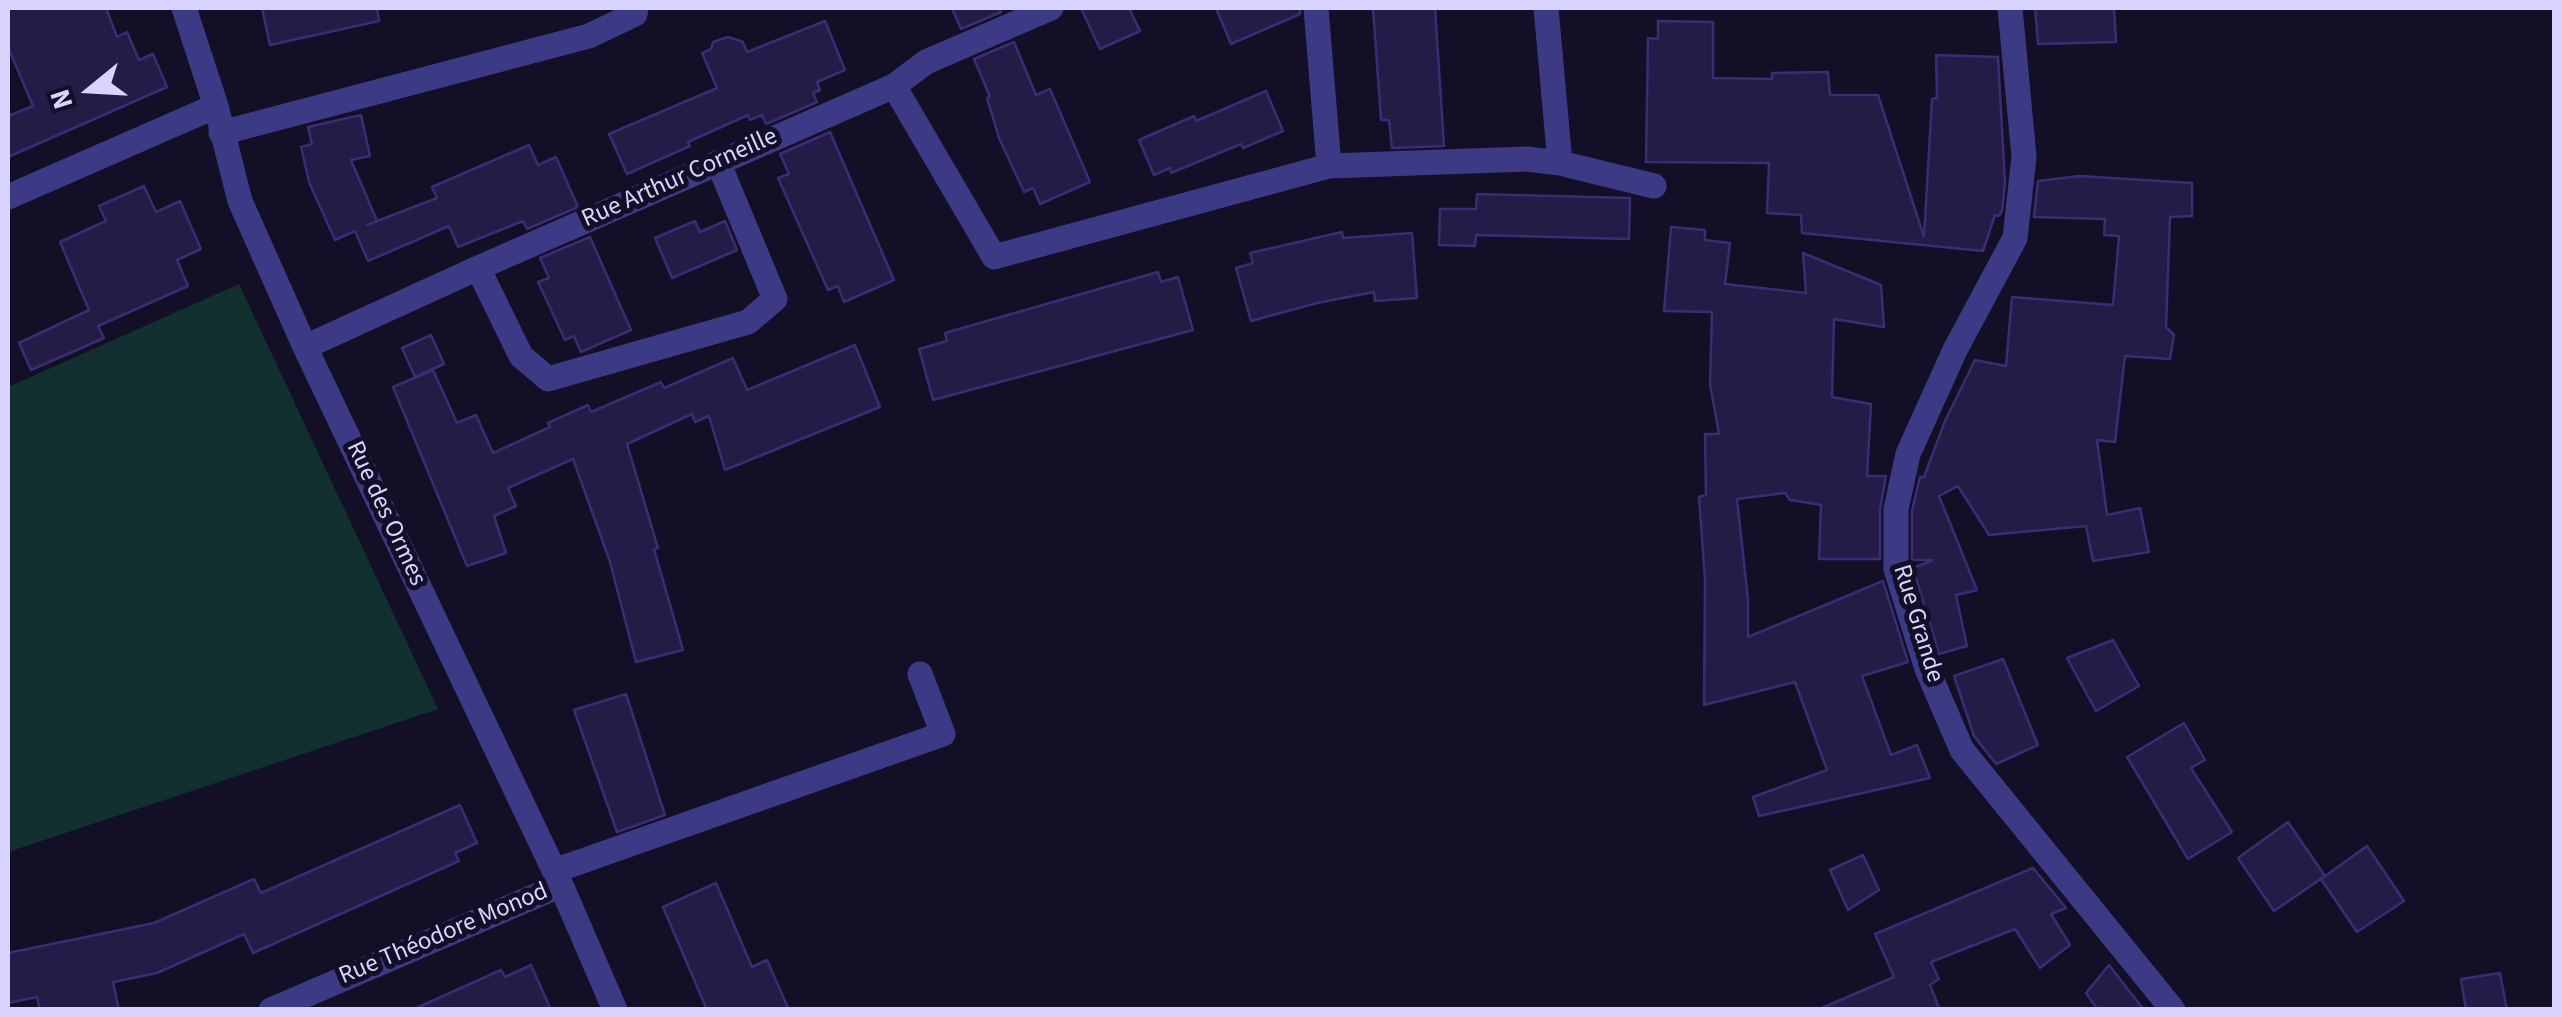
<!DOCTYPE html>
<html>
<head>
<meta charset="utf-8">
<style>
	body { margin:0 }
	#map { position:relative; width:2562px; height:1017px; overflow:hidden; background:#130f26; font-family:"Source Sans 3",sans-serif }
	canvas { display:block }
	.frame { position:absolute; inset:0; border:10px solid #d9d4ff; pointer-events:none }
	.north { position:absolute; left:40px; top:40px; width:100px; height:100px; -webkit-text-stroke:8px #130f26; paint-order:stroke; rotate:252deg; font-size:28px; font-weight:700; line-height:40px; text-align:center; color:#d9d4ff }
	.north::after { content:''; display:block; margin:auto; width:35px; height:45px; background:#d9d4ff; clip-path:polygon(50% 0,100% 100%,50% 72%,0 100%) }
</style>
</head>
<body>
<div id="map">
<canvas width="2562" height="1017"></canvas>
<div class="frame"></div>
<div class="north">N</div>
</div>
<script>
const g = document.querySelector('canvas').getContext('2d');
g.lineJoin = 'round';
function paint(path, color) {
  g.fillStyle = color;
  g.fill(path, 'evenodd');
}
function strokePath(path, color, width, dash) {
  g.strokeStyle = color;
  g.lineWidth = width;
  g.lineCap = dash ? 'butt' : 'round';
  g.setLineDash(dash || []);
  g.stroke(path);
}
function write(font, color, halo, rows, align = 'center') {
  g.font = font + ' "Source Sans 3",sans-serif';
  g.lineWidth = 10;
  g.setLineDash([]);
  g.textBaseline = 'middle';
  g.strokeStyle = halo;
  g.fillStyle = color;
  for (const [text, x, y, turn = 0] of rows) {
    g.save();
    g.translate(x, y);
    g.rotate((+turn || 0) * Math.PI / 180);
    g.textAlign = isNaN(turn) ? turn : align;
    if (halo) g.strokeText(text, 0, 0);
    g.fillText(text, 0, 0);
    g.restore();
  }
}
paint(new Path2D(`
	M239,284l199,425 -430,143v-465z`), '#12302f');
const building = new Path2D(`
	M8,8h98l11,29 10,-5 12,28 14,-6 14,33 -159,70v-41l25,-10 -25,-59z
	M262,8h115l2,13 -109,24z
	M952,8h47l2,4 -40,17z
	M1081,8h48l11,23 -40,18z
	M1216,8h84v6l-69,30z
	M1373,8h62l9,138 -52,2 -3,-28h-8z
	M2035,8h79l2,34 -78,2z
	M825,21l20,49 -28,12 3,8 -7,3 4,9 -51,22 -4,-9 -12,5 -2,-5 -60,27 2,4 -63,28 -18,-40 108,-46 -15,-35 9,-4 2,-7 15,-5 15,5 4,10z
	M1658,21l55,1v56l59,1v-6l56,-1 2,23h48l46,142 8,-138 5,-1 -1,-43 62,2 7,125 -3,29 -3,5 -4,-1 -12,36 -181,-18 -1,-18 -34,-2 2,-50 -123,-1 2,-124 10,1z
	M1014,42l22,53 14,-6 40,93 -50,22 -7,-16 -9,4 -25,-54 -12,-40 3,-1 -16,-38z
	M1266,91l17,40 -40,17 -2,-4 -70,29 -1,-5 -16,7 -15,-35 55,-24 2,5z
	M361,115l9,41 -19,4 26,61 -10,4 70,-27 -5,-11 97,-42 9,20 18,-8 22,50 -51,22 -4,-8 -65,26 -9,-21 -81,35 -13,-30 -20,9 -26,-58 -8,-35 11,-3 -4,-17z
	M830,132l64,148 -50,22 -6,-16 -10,4 -50,-112 11,-4 -9,-20z
	M2079,176l113,7v33l-22,1 -4,110 8,8 -4,24 -45,-3 -10,86 -18,-2 10,75 33,-7 9,44 -56,9 -7,-35 -97,9 -31,-49 -19,10 38,94 -21,5 11,51 -28,8 -26,-86 20,-8h-21v-49l8,-34h4l21,-56 30,-61 31,6 6,-69 101,8 6,-69 -15,-1 1,-16 -71,-2 4,-36z
	M144,186l12,26 24,-11 21,48 -24,11 11,26 -90,40 6,12 -73,32 -12,-27 70,-33 -29,-68 46,-21 -7,-15z
	M1477,194l153,4 -1,41 -153,-4 -1,11 -36,-1 1,-36h36z
	M695,221l5,11 25,-11 12,29 -65,28 -17,-40z
	M1671,227l34,3v10l25,3 -5,41 81,9 -3,-40 78,32 3,42 -50,-8 -2,78 39,7 -4,72h19l-6,33v50h-61l2,-54 -31,-5 -5,-7 -48,6 11,101v37l135,-56 25,81 -46,14 29,79 26,-10 13,33 -171,38 -6,-19 74,-27 -32,-88 -91,23 1,-125 -6,-83 7,-2 -1,-61h14l-9,-50 2,-72 -48,-1z
	M1342,232l1,6 69,-5 5,65 -42,3 -1,-9 -57,11 -66,18 -15,-53 17,-5 -3,-10z
	M590,237l41,93 -50,22 -7,-16 -9,4 -27,-58 11,-4 -9,-20z
	M1158,272l3,10 17,-5 15,53 -260,70 -14,-51 28,-8 -2,-8z
	M431,335l13,29 -29,13 -13,-29z
	M855,345l25,62 -155,63 -16,-54 -14,6 -3,-8 -65,30 31,104 -4,1 29,101 -47,12 -26,-100 -37,-103 -65,29 8,18 -22,10 12,37 -39,13 -74,-179 40,-17 24,53 19,-8 17,38 57,-26 -2,-4 40,-18 3,7 70,-30 3,6 69,-30 14,32z
	M2113,640l26,46 -43,25 -29,-53z
	M2003,659l35,86 -42,19 -22,-28 -20,-60z
	M626,694l39,121 -48,17 -43,-122z
	M2184,723l21,37 -14,8 41,64 -44,27 -61,-102z
	M460,805l17,38 -22,10 4,8 -206,92 -9,-19 -87,39 -44,9 6,28h-79l-3,-13 -29,6v-50l146,-30 100,-44 7,14z
	M2288,822l37,54 -51,35 -36,-53z
	M2367,846l37,55 -47,31 -36,-53z
	M1863,855l16,35 -31,20 -18,-40z
	M2033,868l33,40 -15,6 19,31 -30,23 -25,-39 -84,33 8,17 -9,6 10,25h-123l77,-33 -19,-43z
	M716,883l36,84 15,-7 22,50h-82l-44,-103z
	M531,965l20,45h-139l89,-40 4,7z
	M2109,965l35,45h-46l-12,-17z
	M2500,973l7,37h-41l-5,-31z`);
paint(building, '#241b47');
strokePath(building, '#3b2d73', 2.5);
strokePath(new Path2D(`
	M184,8l32,98 24,95 65,146 256,538 54,125
	M1316,8l13,158
	M1546,8l14,155
	M2010,8l14,149 -9,81 -60,112 -47,104 -12,55v60l31,100 35,81 211,260
	M894,86l100,171 335,-91 198,-7 33,4 94,23
	M221,133l368,-97 46,-22 1,-6
	M8,197l208,-91
	M478,268l43,88 27,23 200,-57 27,-23 -57,-137
	M305,347l173,-79 416,-182 32,-24 125,-54
	M554,871l389,-137 -23,-60
	M271,1010l290,-125`), '#3d3a85', 25);
write('25px', '#d9d4ff', '#130f26', [
	["Rue Arthur Corneille",680,179,-24],
	["Rue des Ormes",385,514,65],
	["Rue Grande",1917,624,73],
	["Rue Théodore Monod",444,935,-23]
]);
</script>
</body>
</html>
